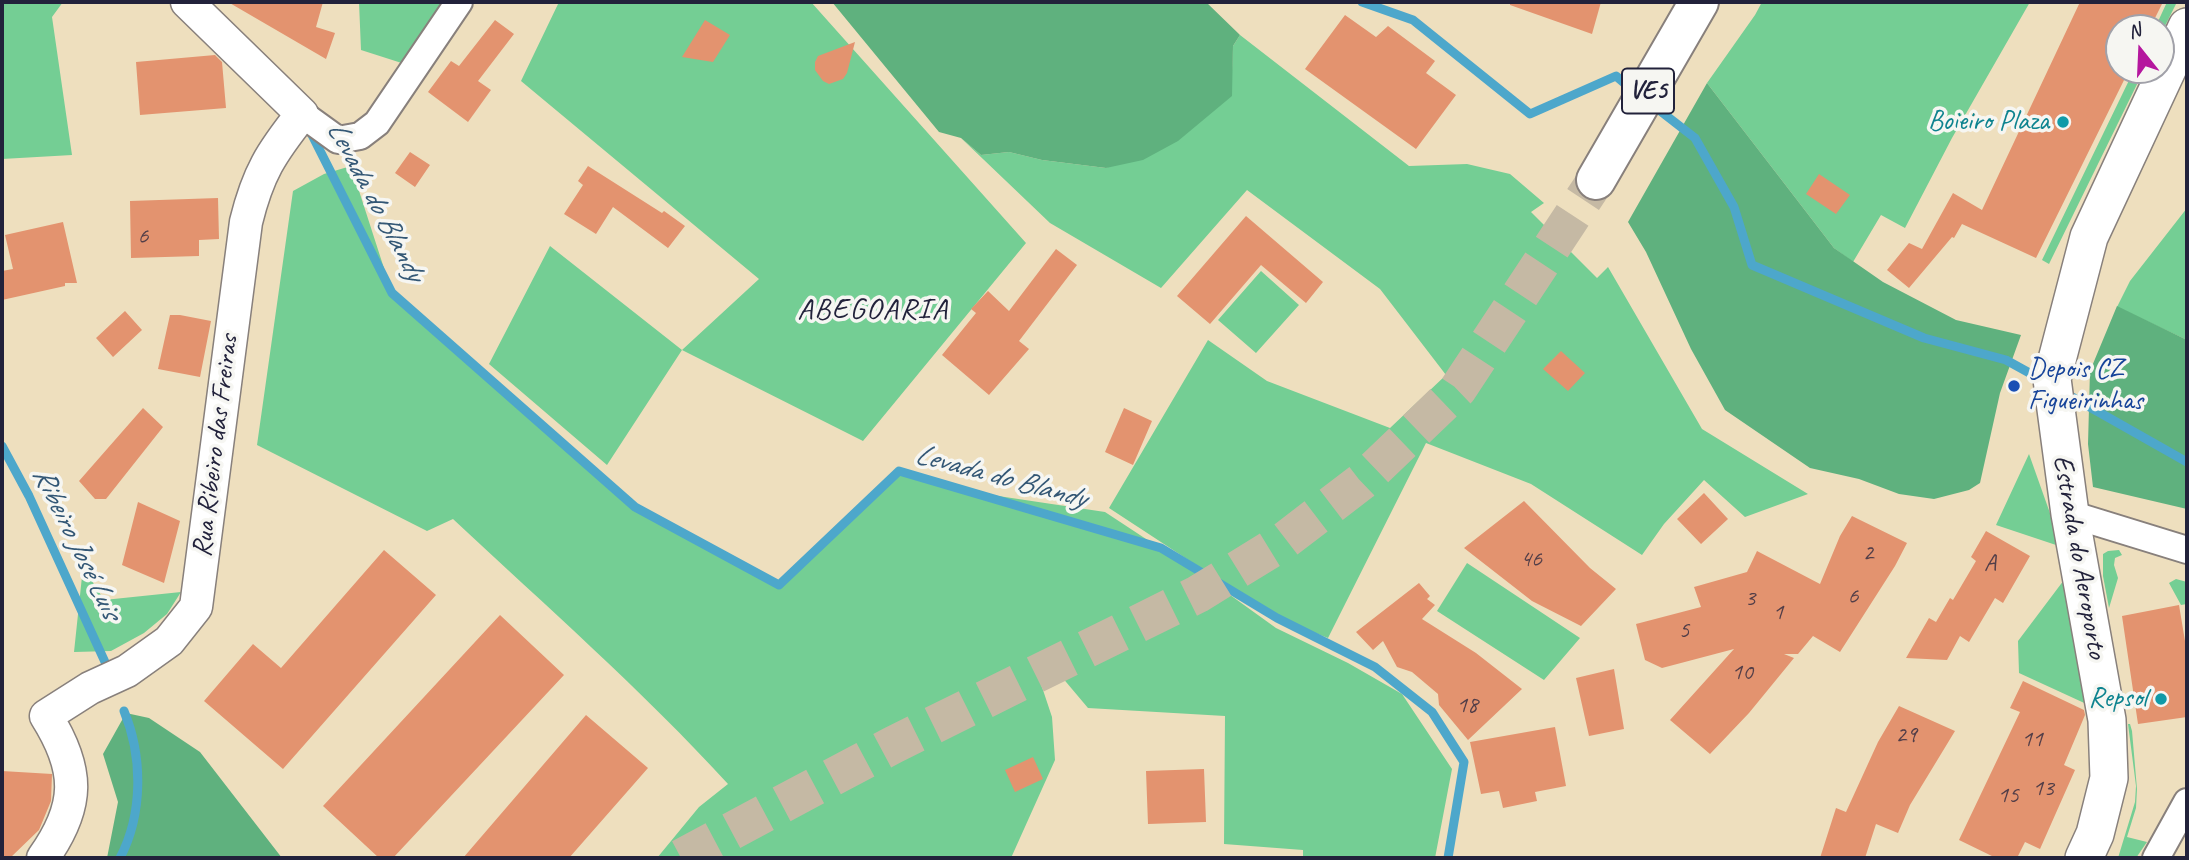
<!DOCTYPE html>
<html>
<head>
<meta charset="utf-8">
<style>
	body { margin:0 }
	#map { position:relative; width:2189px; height:860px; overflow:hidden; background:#eedfbe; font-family:Caveat,sans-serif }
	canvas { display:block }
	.frame { position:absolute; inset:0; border:4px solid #22223b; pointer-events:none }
	.north { position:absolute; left:2105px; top:14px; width:70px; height:70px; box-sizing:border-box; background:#f6f6f2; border:2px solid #a1a1a9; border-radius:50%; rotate:342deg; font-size:19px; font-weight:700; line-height:28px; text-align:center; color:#22223b }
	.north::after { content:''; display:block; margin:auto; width:24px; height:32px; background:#b5179e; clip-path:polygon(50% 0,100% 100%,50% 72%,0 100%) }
</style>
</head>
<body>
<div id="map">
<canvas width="2189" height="860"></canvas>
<div class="frame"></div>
<div class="north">N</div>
</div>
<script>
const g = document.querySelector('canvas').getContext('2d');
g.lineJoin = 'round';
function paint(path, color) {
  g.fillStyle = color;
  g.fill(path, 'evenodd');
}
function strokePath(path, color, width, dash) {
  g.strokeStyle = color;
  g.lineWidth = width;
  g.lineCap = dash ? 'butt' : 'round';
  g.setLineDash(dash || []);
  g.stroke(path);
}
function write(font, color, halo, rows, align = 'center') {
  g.font = font + ' Caveat,sans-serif';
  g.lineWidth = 7;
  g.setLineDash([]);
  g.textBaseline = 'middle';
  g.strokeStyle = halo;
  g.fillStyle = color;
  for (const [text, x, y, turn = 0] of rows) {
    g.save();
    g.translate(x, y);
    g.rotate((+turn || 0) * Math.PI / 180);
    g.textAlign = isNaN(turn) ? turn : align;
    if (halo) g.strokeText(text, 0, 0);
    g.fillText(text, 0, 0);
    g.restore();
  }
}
paint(new Path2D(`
	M2,2h61l-11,15 20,138 -70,4z
	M359,2h85l-33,64 -50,-16z
	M559,2h252l215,241 -163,198 -181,-91 -75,115 -118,-101 61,-118 132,104 77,-71 -238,-198z
	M1762,2h268l-78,136 -47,90 -24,-13 -28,47 -19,-14 -127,-165 48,-68z
	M2167,2h10l-16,32v-6h-6z
	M1240,35l169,131 58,-2 43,10 34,29 -13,9 66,66 11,-11 94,162 106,65 -63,23 -41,-37 -40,44 -22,31 -111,-71 -105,-41 -98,195 -51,-20 -168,-110 99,-168 59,41 123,47 56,-53 -66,-86 -133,-99 -86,98 -111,-65 -89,-85 20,17 28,-3 33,8 64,8 125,-72 2,-50z
	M2134,70h10l-95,194 -7,-4z
	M351,166l41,127 243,214 143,78 121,-114 86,23 120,18 114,75 57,41 72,35 54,31 50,75 -17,89h-132v-8l-79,-6 1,-128 -137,-8 -27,-32 -21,5 12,36 3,43 -44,98h-354l42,-51 29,-23c-86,-94 -182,-178 -275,-265l-26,12 -170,-86 36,-254 31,-17z
	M2187,208v132l-70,-33 13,-26z
	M1261,271l38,34 -43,48 -38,-33z
	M2029,454l33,93 -66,-22z
	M2119,550l3,5 -7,3 -1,7 4,13 -9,30 -6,-32v-22l5,-3z
	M1467,563l113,75 -36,42 -107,-69z
	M83,567l21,33 77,-8 -14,22 -23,19 -33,18 -37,1z
	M2073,568l33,145 -87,-40 -1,-32z
	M2176,579l11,3v22l-6,1 -12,-22z
	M2128,724h2l2,7 5,58 -1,19 -9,29 20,5 -11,16h-18l17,-56 1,-16z`), '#74ce94');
paint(new Path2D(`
	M832,2h374l34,33 -7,11 -1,50 -54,45 -35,19 -37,8 -64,-8 -33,-8 -28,3 -20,-17 -22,-6z
	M1707,83l127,165 49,34 73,38 65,15 -21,58 -20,90 -11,7 -35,9 -35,-5 -40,-15 -49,-11 -85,-58 -34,-61 -45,-97 -18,-30z
	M2117,306l70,34v169l-94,-22 -5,-43 2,-73z
	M126,713l23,5 51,34 82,106h-175l11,-56 -15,-48z`), '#5fb17e');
strokePath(new Path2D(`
	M1362,2l51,18 117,94 86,-38 20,17
	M1650,103l45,35 39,69 18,58 172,73 82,22 38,21
	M309,129l83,164 243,214 144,78 120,-114 262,77 116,70 98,49 57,45 32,50 -16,96
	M2065,393l122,69
	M2,446l27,50 76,166
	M120,858c23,-44 23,-101 4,-147`), '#4da7cb', 9);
paint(new Path2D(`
	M228,2h95l-7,25 19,6 -9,26z
	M1510,2h91l-9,32 -82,-29z
	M2080,2h83l-13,26h-31v42h10l-93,188 -74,-34 -8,14 -2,-1 -43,51 -22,-18 22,-27 13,6 31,-56 29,17z
	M1345,15l31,22 12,-11 47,35 -9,12 30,22 -40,54 -111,-80z
	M495,20l19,14 -36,47 13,9 -23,32 -40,-30 23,-31 8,5z
	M705,20l25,15 -17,27 -31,-5z
	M855,42l-8,31 -4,6 -14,5 -6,-3 -8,-11v-8l3,-6z
	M215,55l7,7 4,46 -86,7 -4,-53z
	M410,152l20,13 -15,22 -20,-14z
	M588,166l74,47 2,-2 21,15 -17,22 -55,-41 -17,27 -32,-20 19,-29 -5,-4z
	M1819,174l31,21 -14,19 -30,-20z
	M218,198l1,41 -20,1v16l-68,2 -1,-57z
	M1246,216l77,66 -17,21 -45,-38 -51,59 -33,-28z
	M63,222l14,61h-12v3l-63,14v-29l11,-2 -8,-34z
	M1056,249l21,16 -58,76 10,8 -40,46 -47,-40 34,-42 -5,-4 17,-18 21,20z
	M125,311l17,19 -29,27 -17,-19z
	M170,315h10l31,6 -11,56 -42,-8z
	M1561,351l24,22 -17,18 -25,-22z
	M143,408l20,19 -57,72h-11l-16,-18z
	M1124,408l28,13 -19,44 -28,-13z
	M1704,493l24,26 -27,25 -24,-25z
	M1524,501l66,67 26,21 -35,37 -49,-25 -68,-53z
	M138,502l42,19 -16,62 -42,-18z
	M1852,516l55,27 -12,23 -55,86 -27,-16 -15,18h-14l10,4 -45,55 -39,41 -40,-34 64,-71 -72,19 -17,-8 -9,-36 65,-17 -7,-20 53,-15 10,-21 63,33 20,-48z
	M1986,531l44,25 -27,47 -8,-5 -26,44 -9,-6 -13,24 -41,-2 23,-40 7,4 14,-24 3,2 23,-39 -5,-4z
	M384,550l52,45 -153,174 -79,-68 49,-57 28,24z
	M1419,583l11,13 -3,3 8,6 -13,14 54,34 46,36 -54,51 -29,-35 -1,-11 -26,-22 -15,-5 -14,-26 -10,9 -17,-18z
	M2179,605l8,48v64l-49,7 -16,-108z
	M500,615l64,60 -171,183h-14l-56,-52z
	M1614,669l10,60 -35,7 -13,-58z
	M2023,681l61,29 1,5 -21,50 11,5 -35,79 -15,-7 -8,16h-21l-37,-18 61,-128 -10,-4z
	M1899,706l56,25 -45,74 -12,28 -22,-9 -11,34h-45l16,-50 10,4 32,-70z
	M586,715l62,53 -79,90h-106z
	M1555,727l11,59 -31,6 2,9 -34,7 -4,-17 -18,3 -11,-52z
	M1033,757l10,22 -28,13 -10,-22z
	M1204,769l2,53 -58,2 -2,-53z
	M2,771l50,3 -1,27 -12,29 -29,28h-8z`), '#e3936f');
strokePath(new Path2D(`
	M681,858l212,-113 305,-151 86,-53 77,-59 97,-93 138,-209`), '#c5b9a4', 38, [38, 19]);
const minor = new Path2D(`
	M302,114l36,26 22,-4 17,-13 82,-121
	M2070,514l117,36
	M2156,858l31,-56`);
const tertiary = new Path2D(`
	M43,858c37,-52 37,-88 3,-142l44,-28 37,-17 42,-30 27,-34 50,-385c12,-49 25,-69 56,-108l-115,-112`);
const secondary = new Path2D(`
	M2084,858l11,-24 14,-56 -2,-58 -37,-206 -18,-135 37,-142 98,-210`);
const primary = new Path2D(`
	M1596,180l103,-178`);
strokePath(minor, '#88807c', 30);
strokePath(tertiary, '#88807c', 35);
strokePath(secondary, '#88807c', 40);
strokePath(primary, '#88807c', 42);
strokePath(minor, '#fff', 26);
strokePath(tertiary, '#fff', 32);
strokePath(secondary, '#fff', 37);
strokePath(primary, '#fff', 38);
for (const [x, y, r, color] of [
	[2063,122,7,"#0f9aa8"],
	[2014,386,7,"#1a4fb4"],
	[2161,699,7,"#0f9aa8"]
]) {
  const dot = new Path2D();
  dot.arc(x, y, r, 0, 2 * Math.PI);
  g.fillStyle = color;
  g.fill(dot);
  strokePath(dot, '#f6f6f2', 2.5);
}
write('24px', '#523e48', null, [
	["6",143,237],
	["2",1868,554],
	["46",1531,560],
	["A",1990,564],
	["6",1853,597],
	["3",1750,599],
	["1",1778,613],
	["5",1684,631],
	["10",1742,673],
	["18",1467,706],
	["29",1906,736],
	["11",2032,740],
	["13",2043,789],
	["15",2008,796]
]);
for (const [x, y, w] of [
	[1648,91,52]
]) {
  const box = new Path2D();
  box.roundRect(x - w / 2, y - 22.5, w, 45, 5);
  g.fillStyle = '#f6f6f2';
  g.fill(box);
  strokePath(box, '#22223b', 2);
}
write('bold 26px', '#22223b', null, [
	["VE5",1648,91]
]);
write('28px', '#0d838f', '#f6f6f2', [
	["Boieiro Plaza",2049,122],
	["Repsol",2147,699]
], 'right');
write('28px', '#164399', '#f6f6f2', [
	["Depois CZ",2028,370],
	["Figueirinhas",2028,402]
], 'left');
write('28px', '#22223b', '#f6f6f2', [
	["Rua Ribeiro das Freiras",216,446,-83],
	["Estrada do Aeroporto",2079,557,80]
]);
write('italic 30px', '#335775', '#f6f6f2', [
	["Levada do Blandy",375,201,62],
	["Levada do Blandy",1000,477,15],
	["Ribeiro José Luis",76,543,64]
]);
g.letterSpacing = '2px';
write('30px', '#22223b', '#f6f6f2', [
	["ABEGOARIA",873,310]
]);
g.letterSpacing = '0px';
</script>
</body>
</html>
